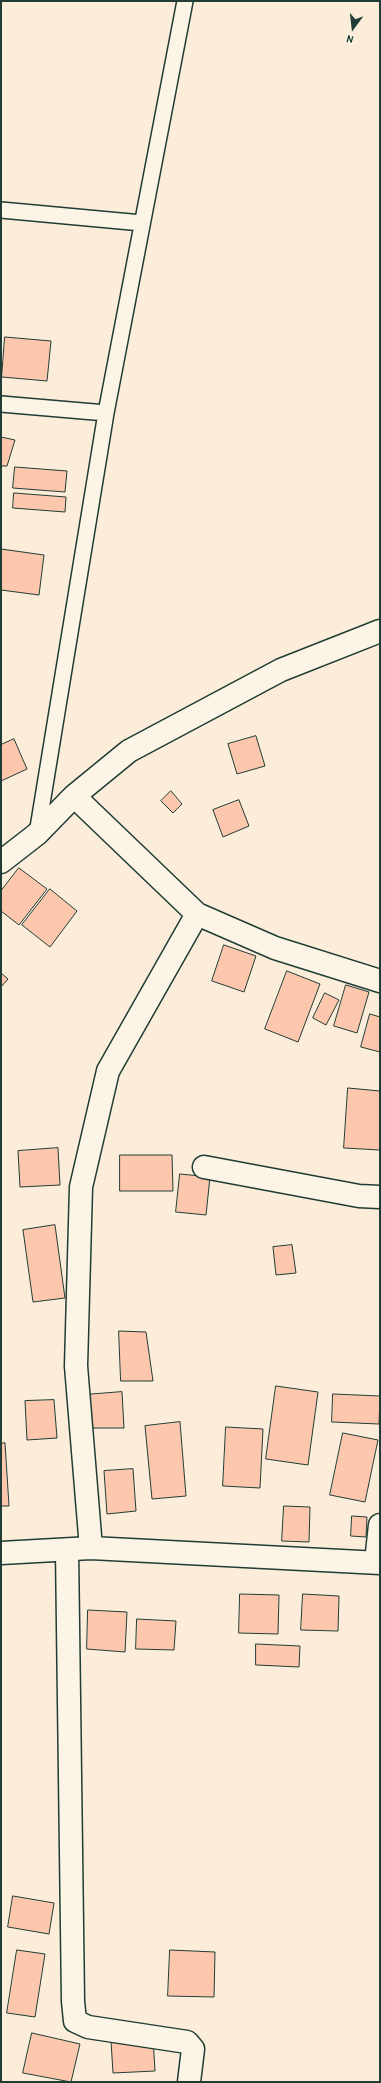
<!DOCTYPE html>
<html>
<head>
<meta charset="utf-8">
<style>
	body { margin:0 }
	#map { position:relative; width:381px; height:2083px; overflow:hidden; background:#fcecda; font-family:"Patrick Hand",sans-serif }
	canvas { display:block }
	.frame { position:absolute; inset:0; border:2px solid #1f3d34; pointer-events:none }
	.north { position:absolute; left:333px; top:8px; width:40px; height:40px; -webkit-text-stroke:3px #fcf5e5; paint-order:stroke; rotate:195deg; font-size:11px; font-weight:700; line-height:16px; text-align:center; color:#1f3d34 }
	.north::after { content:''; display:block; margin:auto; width:14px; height:18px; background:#1f3d34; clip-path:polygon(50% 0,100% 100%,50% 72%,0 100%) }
</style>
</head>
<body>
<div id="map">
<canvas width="381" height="2083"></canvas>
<div class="frame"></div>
<div class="north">N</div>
</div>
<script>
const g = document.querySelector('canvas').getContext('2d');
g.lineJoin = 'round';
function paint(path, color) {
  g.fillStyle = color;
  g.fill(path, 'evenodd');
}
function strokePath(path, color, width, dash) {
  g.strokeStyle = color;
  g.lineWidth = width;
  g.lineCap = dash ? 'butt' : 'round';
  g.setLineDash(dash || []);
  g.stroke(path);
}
const building = new Path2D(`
	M5,337l46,4 -4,40 -45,-4z
	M1,437l14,3 -8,26h-6z
	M15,467l52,4 -2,21 -52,-4z
	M14,493l52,4 -1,15 -52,-4z
	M1,549l43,6 -5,40 -38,-5z
	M256,736l9,30 -28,8 -9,-30z
	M14,739l13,30 -26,12v-36z
	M171,791l11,13 -9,9 -12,-12z
	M239,800l10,26 -26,11 -10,-27z
	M19,868l28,21 -28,36 -18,-14v-20z
	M50,889l27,22 -27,36 -28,-22z
	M224,945l32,11 -12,36 -32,-11z
	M287,971l33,13 -22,58 -33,-13z
	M1,973l7,6 -7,8z
	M346,985l23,7 -12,41 -23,-7z
	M325,993l14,7 -13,25 -13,-7z
	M370,1014l10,3v35l-19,-5z
	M348,1088l32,3v59l-36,-2z
	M58,1148l2,37 -40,2 -2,-36z
	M120,1155h52l1,36h-53z
	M180,1174l30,3 -4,38 -30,-3z
	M55,1225l10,73 -32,4 -10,-72z
	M292,1245l4,28 -20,2 -3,-28z
	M119,1331l27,1 7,49h-32z
	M276,1386l42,6 -10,73 -42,-6z
	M122,1392l2,36h-37l-3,-33z
	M333,1394l47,2 -1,28 -47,-2z
	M54,1400l3,38 -30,2 -2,-39z
	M180,1422l6,74 -34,3 -7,-73z
	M226,1427l37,2 -3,59 -37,-2z
	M343,1433l35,7 -13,62 -35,-7z
	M5,1443l4,63h-8v-62z
	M133,1469l3,42 -29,3 -3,-43z
	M284,1506l26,1 -1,35 -27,-1z
	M352,1516l15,1 -1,20 -15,-1z
	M240,1594l39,1 -1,39 -39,-1z
	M303,1594l36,2 -1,35 -37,-1z
	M88,1610l39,2 -2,40 -38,-3z
	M137,1619l39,2 -2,29 -38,-1z
	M256,1644l44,2 -1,21 -43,-2z
	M13,1896l41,7 -5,31 -41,-7z
	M17,1950l28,4 -10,63 -28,-4z
	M170,1950l45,2 -1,45 -46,-1z
	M32,2033l48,11 -9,38 -48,-9z
	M153,2038l2,33 -42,2 -2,-32z`);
paint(building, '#fdc7ae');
strokePath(building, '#1f3d34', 1);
const service = new Path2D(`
	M1,210l141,13
	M1,404l105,9
	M37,834l69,-421 79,-412`);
const minor = new Path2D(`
	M74,796l123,118 78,34 105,33
	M1,862l36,-28 37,-38 55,-45 152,-81 99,-39
	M204,1167l155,29 21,1
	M91,1548l-15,-182 5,-179 27,-116 89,-157
	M67,1550l6,451 2,20 13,6 99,15 6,7 -4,33
	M1,1553l90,-5 289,15
	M376,1562l4,-37`);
strokePath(service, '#1f3d34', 18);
strokePath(minor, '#1f3d34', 25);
strokePath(service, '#fcf5e5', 15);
strokePath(minor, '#fcf5e5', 22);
</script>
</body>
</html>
